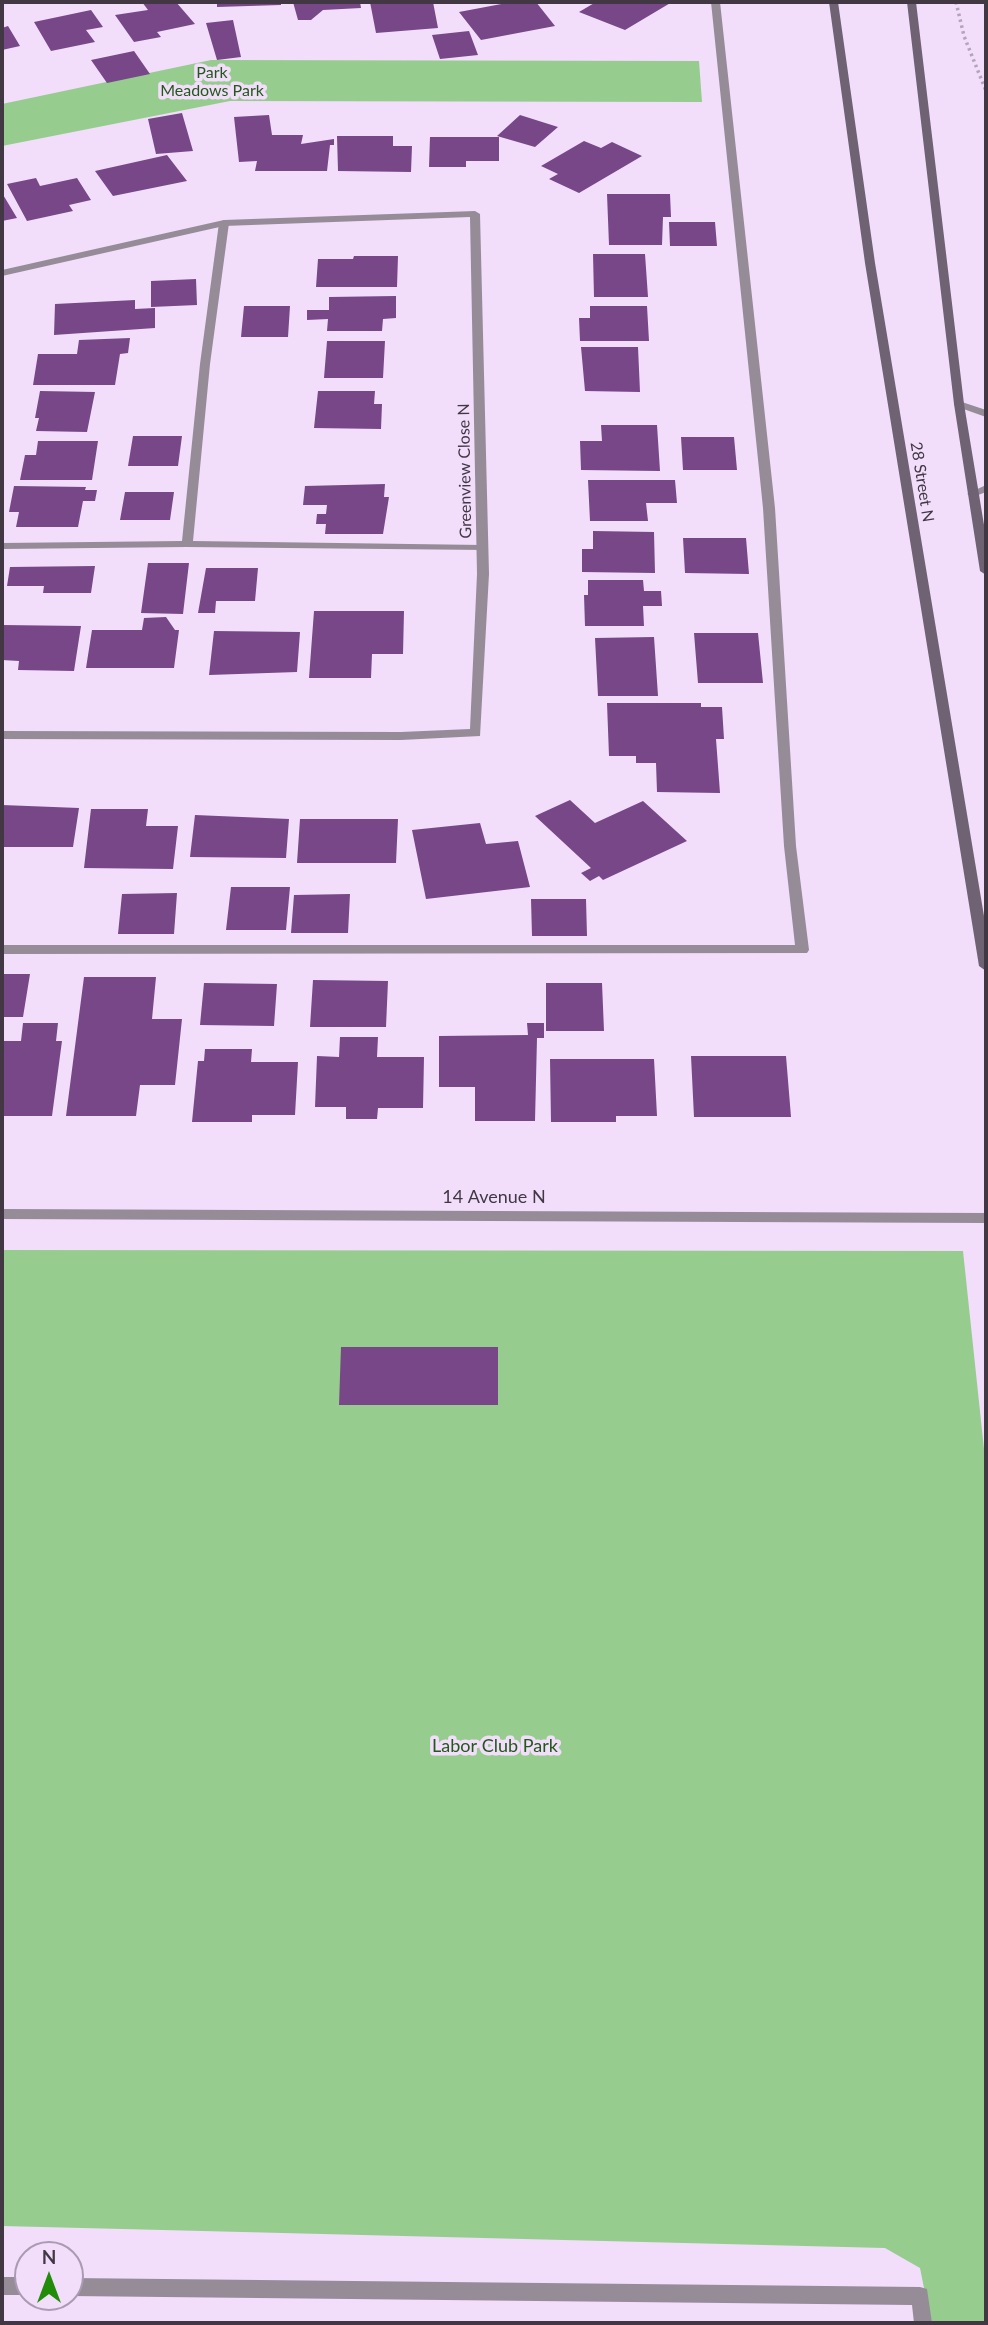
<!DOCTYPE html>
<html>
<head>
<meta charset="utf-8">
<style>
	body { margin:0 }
	#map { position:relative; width:988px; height:2325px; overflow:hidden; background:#f2ddfb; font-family:Lato,sans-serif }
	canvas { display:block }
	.frame { position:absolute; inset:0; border:4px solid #413844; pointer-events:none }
	.north { position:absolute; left:14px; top:2241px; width:70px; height:70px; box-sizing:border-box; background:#f2ddfb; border:2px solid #ab9bb2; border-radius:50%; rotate:0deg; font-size:19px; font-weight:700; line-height:28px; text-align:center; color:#413844 }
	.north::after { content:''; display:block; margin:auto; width:24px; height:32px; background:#218c0a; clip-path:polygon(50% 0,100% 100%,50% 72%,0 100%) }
</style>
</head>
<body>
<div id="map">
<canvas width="988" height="2325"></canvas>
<div class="frame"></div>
<div class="north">N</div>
</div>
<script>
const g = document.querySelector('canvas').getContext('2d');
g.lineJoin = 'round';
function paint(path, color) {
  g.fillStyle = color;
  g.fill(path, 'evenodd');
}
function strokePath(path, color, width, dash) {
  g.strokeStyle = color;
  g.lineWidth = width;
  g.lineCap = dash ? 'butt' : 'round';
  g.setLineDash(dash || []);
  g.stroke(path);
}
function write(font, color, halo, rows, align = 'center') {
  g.font = font + ' Lato,sans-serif';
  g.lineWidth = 7;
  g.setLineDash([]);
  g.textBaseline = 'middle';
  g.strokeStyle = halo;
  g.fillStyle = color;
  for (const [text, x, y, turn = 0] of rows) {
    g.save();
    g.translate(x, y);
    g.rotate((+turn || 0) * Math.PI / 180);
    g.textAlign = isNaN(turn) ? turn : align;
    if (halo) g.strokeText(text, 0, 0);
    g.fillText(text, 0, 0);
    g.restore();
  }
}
paint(new Path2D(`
	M211,60l488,1 3,41 -472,-1 -228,45v-42z
	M2,1250l961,1 23,217v855h-55l-11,-55 -35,-20 -883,-22z`), '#96cc8e');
paint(new Path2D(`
	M142,2h34l19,22 -38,8 4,5 -27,5 -19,-27 33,-5z
	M217,2h64v3l-64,2z
	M293,2h67l1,6 -38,2 -12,10h-13z
	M370,2h63l5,26 -62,5z
	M512,2h24l19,24 -74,14 -22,-28z
	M596,2h76l-47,28 -46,-18z
	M91,10l12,17 -17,3 9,12 -44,9 -17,-29z
	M233,20l8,37 -24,3 -11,-37z
	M8,26l12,20 -18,4v-22z
	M469,31l9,24 -38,4 -8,-24z
	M134,51l16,23 -43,9 -16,-23z
	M182,113l11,38 -37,3 -8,-35z
	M269,115l3,20h31l-2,9 33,-5v6h-4l-3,26h-72l2,-10 -18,1 -5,-45z
	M520,115l38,12 -23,20 -38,-11z
	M337,136h56v10h19l-1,26 -73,-1z
	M430,137h69v24h-33v6h-37z
	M584,141l17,7 11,-6 30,14 -63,37 -30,-14 9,-5 -17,-8z
	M167,155l20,26 -74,15 -18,-25z
	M36,178l4,8 37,-8 14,22 -22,5 4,6 -46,10 -20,-37z
	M2,193l15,25 -15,3z
	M607,194h63l1,23h-8l-1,28h-53z
	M669,222h46l2,24h-47z
	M593,254h52l3,43h-54z
	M354,256h44l-1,31h-81l2,-28h35z
	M196,279l1,26 -46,2v-26z
	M396,296v22l-13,1 -1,12h-55l1,-12 -21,1v-10h22v-13z
	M135,300v9l20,-1v20l-101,7 1,-31z
	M244,306h46l-2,31h-47z
	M590,306h57l2,35h-69l-1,-23h11z
	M130,338l-2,15 -8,1 -5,31h-82l5,-31h39l2,-14z
	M327,341h58l-2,37h-59z
	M581,347h57l2,45 -55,-1z
	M40,391l55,1 -8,40 -51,-1 3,-13h-4z
	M318,391h57l-1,13h8l-1,25 -67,-1z
	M601,425h56l3,46 -79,-1 -1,-29h22z
	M133,436h49l-4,30h-50z
	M681,437h53l3,33h-54z
	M38,441h60l-6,39h-72l5,-25h11z
	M588,480h87l2,23h-31l2,18h-58z
	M385,484l-1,13h5l-6,37h-58l1,-10h-10l1,-10h9l1,-9h-24l2,-19z
	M14,486l72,1 -1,3h12l-2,11h-12l-5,26h-62l3,-15h-10z
	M125,492h49l-4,28h-50z
	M593,531l61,1 1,41 -73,-1v-23h11z
	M683,538h63l3,36 -64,-1z
	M148,563h41l-6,51 -42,-1z
	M95,566l-4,27h-48l1,-7h-37l3,-19z
	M206,568h52l-3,33h-39l-1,12h-17z
	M588,580h55l1,11h17l1,15h-19l1,20h-59l-1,-31h4z
	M314,611h90l-1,43h-31l-1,24h-62z
	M166,617l9,13h4l-5,38h-88l6,-38h50l2,-12z
	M2,625l79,1 -7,45 -56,-1 1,-9 -17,-1z
	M214,631l86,1 -3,40 -88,3z
	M694,633h64l5,50h-65z
	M654,637l4,59h-60l-3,-58z
	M607,703h94v4h21l2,32h-8l4,54 -63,-1 -1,-29h-20v-7h-27z
	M570,800l25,23 48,-22 44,40 -84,39 -4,-4 -9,5 -9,-8 10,-5 -56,-52z
	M2,805l77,3 -6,39h-71z
	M91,809h57l-2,17h32l-5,43 -89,-1z
	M195,815l94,4 -3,39 -96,-1z
	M300,819h98l-2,44h-99z
	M480,823l6,21 32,-3 12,46 -104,12 -14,-69z
	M231,887h59l-4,43h-60z
	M177,893l-3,41h-56l4,-40z
	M350,894l-2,39h-57l3,-38z
	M531,899h55l1,37h-55z
	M2,974h28l-7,43h-21z
	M84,977h72l-4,42h30l-7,66h-35l-4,31h-70z
	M313,980l75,1 -2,46h-76z
	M204,983l73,1 -3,42 -74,-1z
	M546,983h56l2,48h-58z
	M23,1023h35l-2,18h6l-10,75h-50v-75h19z
	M527,1023h17v15h-7l-2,83h-60v-34h-36v-51l89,-1z
	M340,1037h38l-1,20h47l-1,51h-45l-1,11h-31v-12h-31l2,-51 22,1z
	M205,1049h47l-1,13h47l-3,53h-43v7h-60l6,-61h6z
	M691,1056h95l5,61h-97z
	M550,1059h104l3,57h-41v6h-65z
	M341,1347h157v58h-159z`), '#774788');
strokePath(new Path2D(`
	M956,2l8,34 22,55`), '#b4a4bb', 3.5, [2.5, 3.5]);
paint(new Path2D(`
	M711,2h9l55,506 21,338 13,104 -2,3 -805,1v-9h793l-11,-99 -21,-338z
	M224,220l5,3 -19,141 -17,177 289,4 4,1v4l-299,-3 -185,2v-6l180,-2 18,-177 19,-141z
	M2,2277h26v18h-26z
	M70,2278l850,9 7,2 5,34h-18l-2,-18 -842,-9z`), '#958c98');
paint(new Path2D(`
	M475,211l5,3 9,360 -9,162 -79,4 -399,-1v-8l399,1 69,-3 7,-155 -7,-357 -246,9 -222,50v-6l222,-50z
	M959,401l27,9v7l-31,-11 -1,-2z
	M986,485v7l-13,5 -6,-3z
	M2,1209l984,4v10l-984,-4z`), '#958c98');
paint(new Path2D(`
	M829,2h9l37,261 111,665v43l-7,-5 -114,-703z
	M907,2h9l48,402 22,133v38l-6,-4 -26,-167z`), '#6e6273');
write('16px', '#215a18', '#f2ddfb', [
	["Park",212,73],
	["Meadows Park",212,91]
]);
write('16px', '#413844', '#f2ddfb', [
	["Greenview Close N",465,471,-91],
	["28 Street N",922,482,81]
]);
write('18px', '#413844', '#f2ddfb', [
	["14 Avenue N",494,1197]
]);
write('18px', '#215a18', '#f2ddfb', [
	["Labor Club Park",495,1746]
]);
</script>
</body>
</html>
